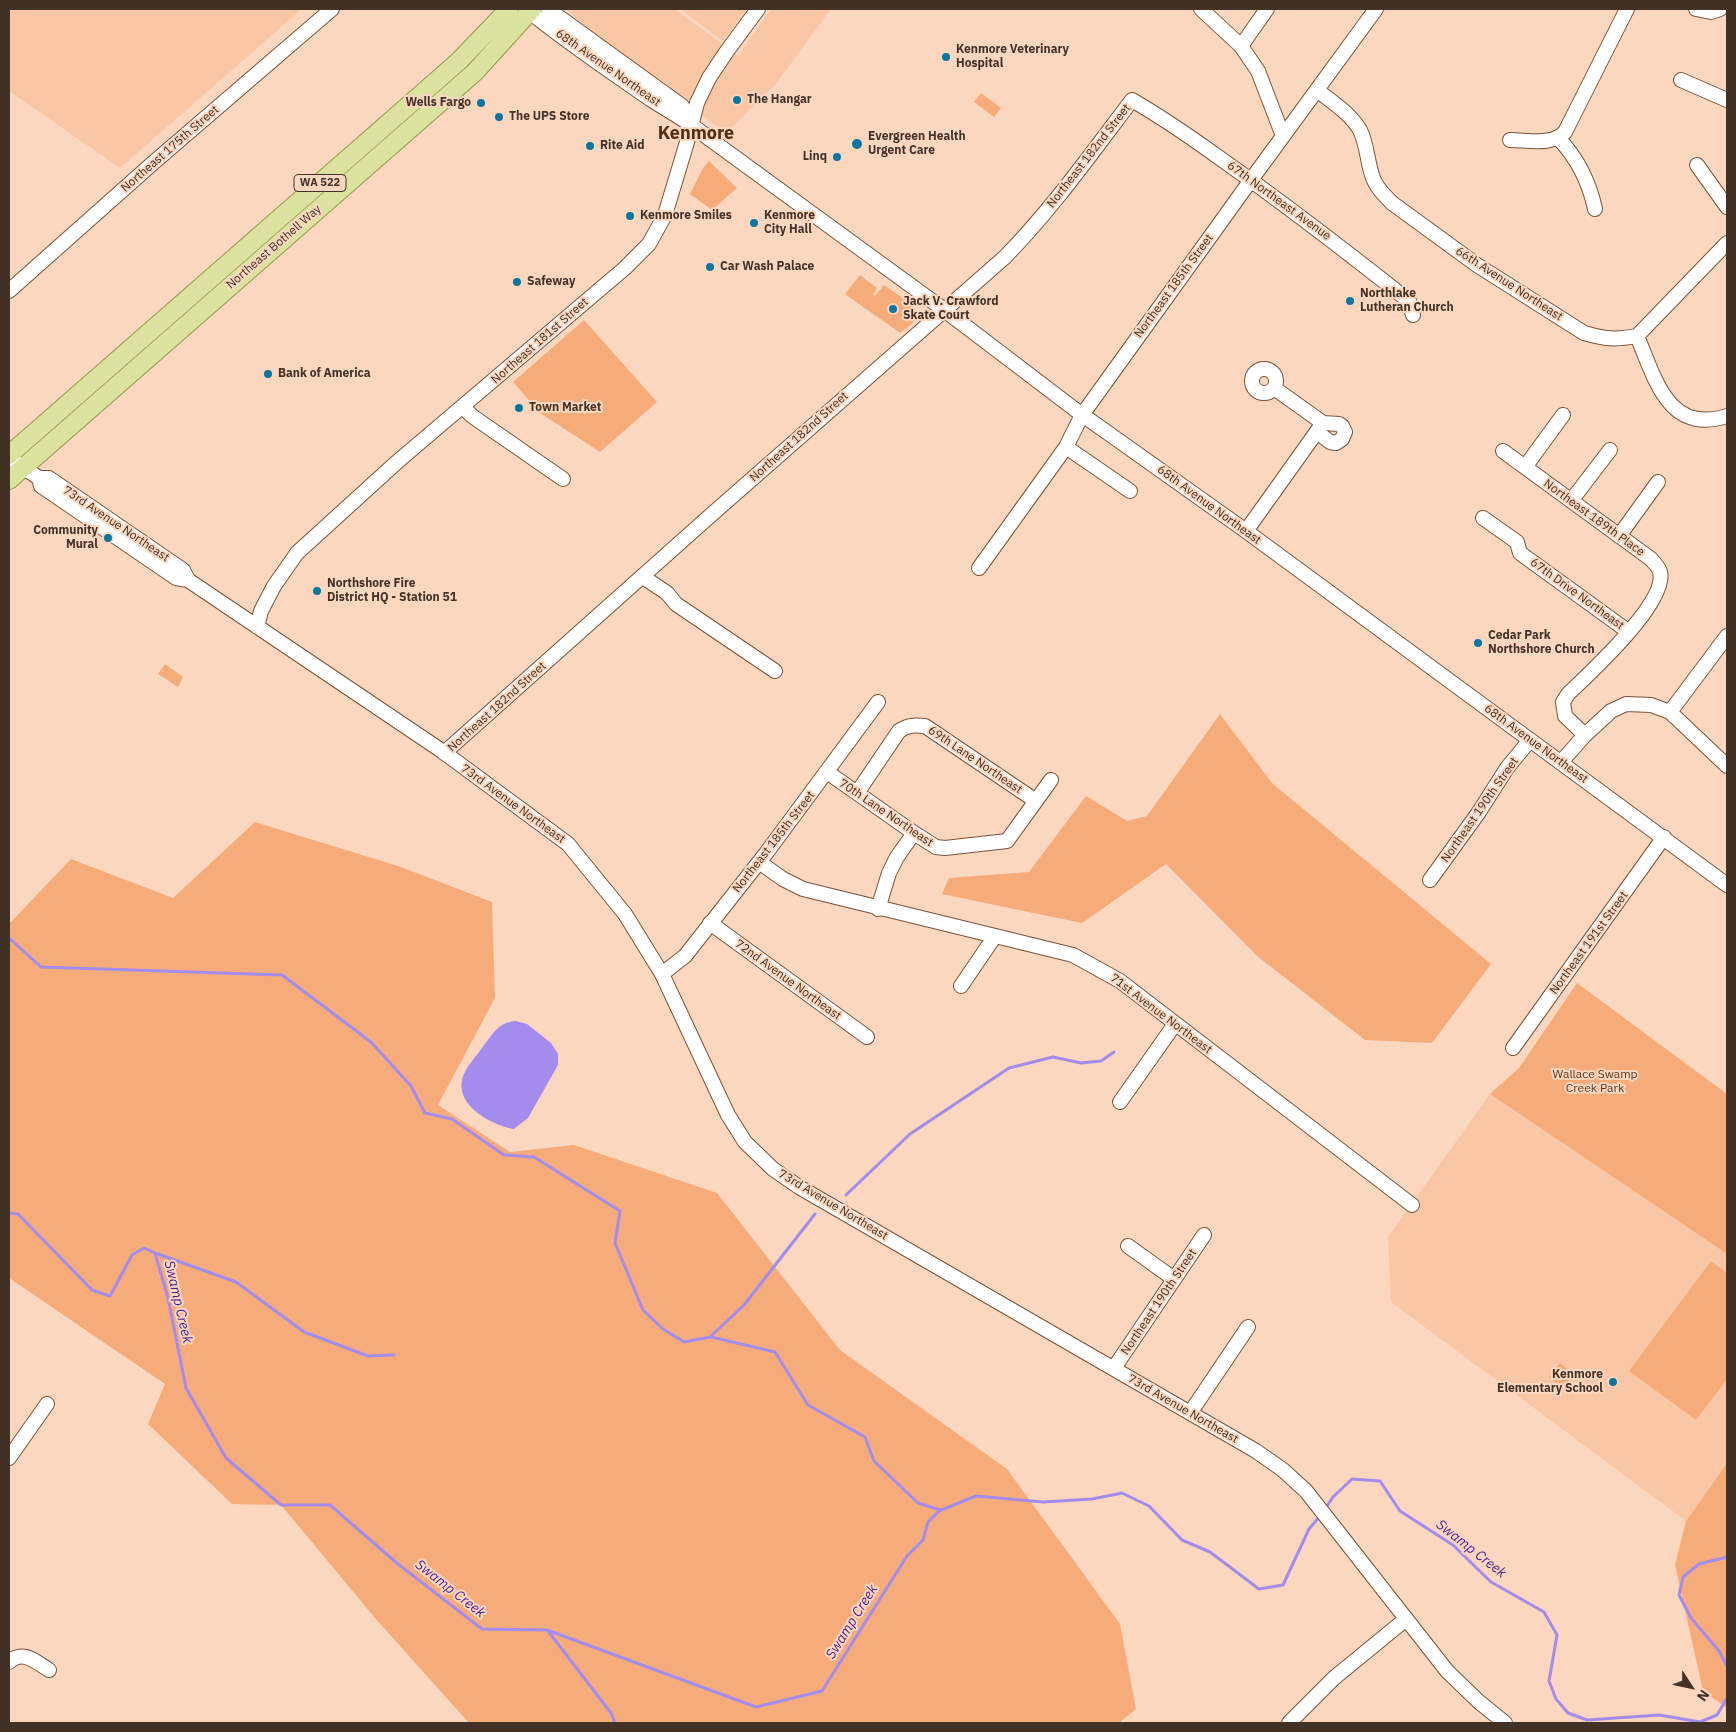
<!DOCTYPE html>
<html>
<head>
<meta charset="utf-8">
<style>
	body { margin:0 }
	#map { position:relative; width:1736px; height:1732px; overflow:hidden; background:#fbd7c0; font-family:"IBM Plex Sans",sans-serif }
	canvas { display:block }
	.frame { position:absolute; inset:0; border:10px solid #423125; pointer-events:none }
	.north { position:absolute; left:1666px; top:1662px; width:50px; height:50px; -webkit-text-stroke:4px #fbd7c0; paint-order:stroke; rotate:125deg; font-size:14px; font-weight:700; line-height:20px; text-align:center; color:#423125 }
	.north::after { content:''; display:block; margin:auto; width:18px; height:22px; background:#423125; clip-path:polygon(50% 0,100% 100%,50% 72%,0 100%) }
</style>
</head>
<body>
<div id="map">
<canvas width="1736" height="1732"></canvas>
<div class="frame"></div>
<div class="north">N</div>
</div>
<script>
const g = document.querySelector('canvas').getContext('2d');
g.lineJoin = 'round';
function paint(path, color) {
  g.fillStyle = color;
  g.fill(path, 'evenodd');
}
function strokePath(path, color, width, dash) {
  g.strokeStyle = color;
  g.lineWidth = width;
  g.lineCap = dash ? 'butt' : 'round';
  g.setLineDash(dash || []);
  g.stroke(path);
}
function write(font, color, halo, rows, align = 'center') {
  g.font = font + ' "IBM Plex Sans",sans-serif';
  g.lineWidth = 4;
  g.setLineDash([]);
  g.textBaseline = 'middle';
  g.strokeStyle = halo;
  g.fillStyle = color;
  for (const [text, x, y, turn = 0] of rows) {
    g.save();
    g.translate(x, y);
    g.rotate((+turn || 0) * Math.PI / 180);
    g.textAlign = isNaN(turn) ? turn : align;
    if (halo) g.strokeText(text, 0, 0);
    g.fillText(text, 0, 0);
    g.restore();
  }
}
paint(new Path2D(`
	M9,9h293l-182,159 -111,-77z
	M567,9h108l63,47 33,-47h60l-56,76 -49,48 -146,-111z
	M680,9h67l-24,32z
	M1490,1094l237,160v209l-41,58 -295,-219 -3,-65z`), '#fac7a6');
paint(new Path2D(`
	M981,93l20,15 -7,9 -20,-15z
	M709,161l28,27 -25,22 -22,-16 13,-26z
	M860,275l17,13 -4,6 2,2 9,-11c8,6 37,22 31,34 -2,5 -10,10 -15,14l-55,-39z
	M584,320l73,82 -57,50 -60,-39 -27,-31z
	M165,664l18,13 -5,10 -20,-13z
	M1220,714l52,69 219,181 -59,79 -67,-3 -108,-84 -91,-92 -84,59 -140,-29 7,-16 80,-6 57,-76 41,25 20,-5z
	M255,822l146,45 91,35 3,96 -57,107 72,47 64,-7 143,48 123,157 167,119 113,155 16,85 -17,14h-650l-94,-105 -94,-113 -49,-1 -84,-80 17,-40 -156,-106v-354l62,-65 102,39z
	M1577,983l150,111v160l-237,-160 29,-26z
	M1711,1261l16,12v106l-31,41 -67,-49z
	M1560,1363l14,11 -11,14 -14,-11z
	M1727,1463v245l-24,-17 -28,-126 11,-44z`), '#f6ac7a');
paint(new Path2D(`
	M516,1021l11,3 24,19 7,11v11l-30,53 -14,11c-24,-4 -63,-26 -50,-55 4,-9 12,-18 18,-26 10,-13 16,-26 34,-27z`), '#a48cee');
strokePath(new Path2D(`
	M9,938l32,29 241,8 89,67 40,44 14,27 27,6 52,36 30,2 86,54 -5,32 28,67 20,19 21,13 26,-5 34,-32 71,-91
	M846,1195l64,-61 99,-66 44,-11 28,6 20,-2 13,-9
	M9,1213l9,1 74,76 18,6 22,-41 12,-7 11,5 13,45 18,90 40,70 55,47h49l68,59 84,65 65,1 209,77 66,-16 85,-135 16,-16 5,-18 11,-11 37,-15 67,6 49,-3 30,-6 27,13 33,34 28,12 49,37 24,-4 26,-56 11,-13
	M155,1253l81,29 68,50 64,24 26,-1
	M711,1337l64,15 33,53 57,32 9,24 44,42 22,7
	M1325,1509l8,-12 19,-18 28,2 20,30 53,34 38,37 53,30 13,23 -8,46 7,18 12,14 19,7 72,-5 41,7 17,-7 10,-17
	M1727,1557l-28,7 -16,13 -4,18 12,23 28,33 8,15
	M548,1631l63,82 4,10`), '#a48cee', 3);
const minor = new Path2D(`
	M548,9l134,97 10,18
	M1201,9l40,37 17,25 25,65
	M1696,9l15,3 9,-3
	M530,12c38,31 80,59 120,87 20,13 40,23 57,38l236,172 134,102 169,120 481,354
	M1241,46l26,-37
	M1681,80l46,20
	M1317,90c15,12 33,23 43,40 7,14 7,30 12,45 3,11 12,20 20,28l85,62 107,68c21,6 31,7 53,3 18,42 31,99 90,80
	M1559,139c19,20 30,42 36,70
	M1510,140c19,0 42,6 55,-8l62,-123
	M1697,165l30,42
	M9,291l144,-128 179,-154
	M1637,336l90,-93
	M1252 381a12 12 0 1 1 24 0a12 12 0 1 1-24 0Z
	M1274,388l49,35 16,1 3,2 3,6 -3,7 -6,4 -6,-1 -13,-10
	M463,407l9,9 91,63
	M1066,447l64,44
	M1503,451l148,108c3,4 8,8 9,13 8,30 -71,102 -92,122l-5,8 2,14 20,19
	M9,458l30,20h10l134,92 5,10
	M1525,467l38,-52
	M39,478l2,8 135,92 12,2 254,171 126,93 57,70 37,60 66,141 17,27 28,27 26,18 457,264 27,19 23,21 141,180 31,30 27,22
	M1571,501l39,-51
	M1483,518l34,24 3,11 109,79
	M1246,531l77,-108
	M1619,536l39,-54
	M979,568l87,-121 16,-32 169,-235 125,-171
	M643,577l24,16 9,11 99,67
	M257,627l4,-16 13,-25 23,-33 100,-91 228,-194 24,-24 16,-29 22,-73 10,-39 12,-25 18,-27 31,-42
	M1670,712l57,-76
	M444,753l267,-238 294,-258c47,-48 86,-103 127,-157 31,18 60,38 89,59 64,45 126,93 188,142l4,14
	M1561,762l24,-27 26,-24 15,-7 25,1 19,7 57,54
	M827,772l87,61 22,14 9,1 62,-7 44,-61
	M857,793l42,-62c9,-6 15,-6 26,-5l111,75
	M759,862l24,17 20,10 270,66 47,26 292,224
	M1430,880l49,-68 28,-44 23,-28
	M878,909l11,-36 8,-16 17,-24
	M710,923l157,114
	M662,974l23,-18 82,-104 111,-150
	M961,986l34,-50
	M1513,1048l151,-211
	M1120,1102l55,-78
	M1128,1246l46,33
	M1114,1368l90,-133
	M1190,1413l58,-86
	M9,1458l38,-54
	M9,1662c14,-13 27,0 40,8
	M1289,1723l45,-45 72,-59`);
const major = new Path2D(`
	M9,455l400,-350 50,-44 50,-52
	M9,480l466,-408 57,-63`);
strokePath(minor, '#795339', 16);
strokePath(major, '#97984c', 20);
strokePath(minor, '#fff', 14);
strokePath(major, '#dce2a0', 18);
for (const [x, y, r, color] of [
	[946,57,5,"#0b75a0"],
	[737,100,5,"#0b75a0"],
	[481,103,5,"#0b75a0"],
	[499,117,5,"#0b75a0"],
	[857,144,6,"#0b75a0"],
	[590,146,5,"#0b75a0"],
	[837,157,5,"#0b75a0"],
	[630,216,5,"#0b75a0"],
	[754,223,5,"#0b75a0"],
	[710,267,5,"#0b75a0"],
	[517,282,5,"#0b75a0"],
	[1350,301,5,"#0b75a0"],
	[893,309,5,"#0b75a0"],
	[268,374,5,"#0b75a0"],
	[519,408,5,"#0b75a0"],
	[108,538,5,"#0b75a0"],
	[317,591,5,"#0b75a0"],
	[1478,643,5,"#0b75a0"],
	[1613,1382,5,"#0b75a0"]
]) {
  const dot = new Path2D();
  dot.arc(x, y, r, 0, 2 * Math.PI);
  g.fillStyle = color;
  g.fill(dot);
  strokePath(dot, '#fbd7c0', 2);
}
for (const [x, y, w] of [
	[320,183,52]
]) {
  const box = new Path2D();
  box.roundRect(x - w / 2, y - 8.5, w, 17, 4);
  g.fillStyle = '#fbd7c0';
  g.fill(box);
  strokePath(box, '#423125', 1);
}
write('bold 11px', '#423125', null, [
	["WA 522",320,183]
]);
write('bold 12px', '#423125', '#fbd7c0', [
	["Kenmore Veterinary",956,50],
	["Hospital",956,64],
	["The Hangar",747,100],
	["Wells Fargo",471,103,"right"],
	["The UPS Store",509,117],
	["Evergreen Health",868,137],
	["Urgent Care",868,151],
	["Rite Aid",600,146],
	["Linq",827,157,"right"],
	["Kenmore Smiles",640,216],
	["Kenmore",764,216],
	["City Hall",764,230],
	["Car Wash Palace",720,267],
	["Safeway",527,282],
	["Northlake",1360,294],
	["Lutheran Church",1360,308],
	["Jack V. Crawford",903,302],
	["Skate Court",903,316],
	["Bank of America",278,374],
	["Town Market",529,408],
	["Community",98,531,"right"],
	["Mural",98,545,"right"],
	["Northshore Fire",327,584],
	["District HQ - Station 51",327,598],
	["Cedar Park",1488,636],
	["Northshore Church",1488,650],
	["Kenmore",1603,1375,"right"],
	["Elementary School",1603,1389,"right"]
], 'left');
write('12px', '#423125', '#fbd7c0', [
	["68th Avenue Northeast",608,68,35],
	["Northeast 175th Street",170,149,-41],
	["Northeast 182nd Street",1089,156,-52],
	["67th Northeast Avenue",1279,201,36],
	["Northeast Bothell Way",274,247,-41],
	["66th Avenue Northeast",1509,284,33],
	["Northeast 185th Street",1174,286,-54],
	["Northeast 181st Street",540,341,-41],
	["Northeast 182nd Street",799,437,-42],
	["68th Avenue Northeast",1209,505,36],
	["Northeast 189th Place",1594,518,36],
	["73rd Avenue Northeast",116,524,34],
	["67th Drive Northeast",1577,594,36],
	["Northeast 182nd Street",497,707,-42],
	["68th Avenue Northeast",1536,744,36],
	["69th Lane Northeast",975,760,34],
	["73rd Avenue Northeast",513,804,36],
	["Northeast 190th Street",1480,810,-55],
	["70th Lane Northeast",886,813,34],
	["Northeast 185th Street",774,842,-52],
	["Northeast 191st Street",1589,943,-54],
	["72nd Avenue Northeast",788,980,36],
	["71st Avenue Northeast",1161,1014,37],
	["73rd Avenue Northeast",833,1205,31],
	["Northeast 190th Street",1159,1302,-56],
	["73rd Avenue Northeast",1183,1409,30]
]);
write('12px', '#5c351a', '#fbd7c0', [
	["Wallace Swamp",1595,1075],
	["Creek Park",1595,1089]
]);
write('italic 14px', '#4b1f92', '#fbd7c0', [
	["Swamp Creek",178,1302,77],
	["Swamp Creek",1471,1549,38],
	["Swamp Creek",450,1589,38],
	["Swamp Creek",852,1622,-58]
]);
write('bold 18px', '#522e15', '#fbd7c0', [
	["Kenmore",696,134]
]);
</script>
</body>
</html>
